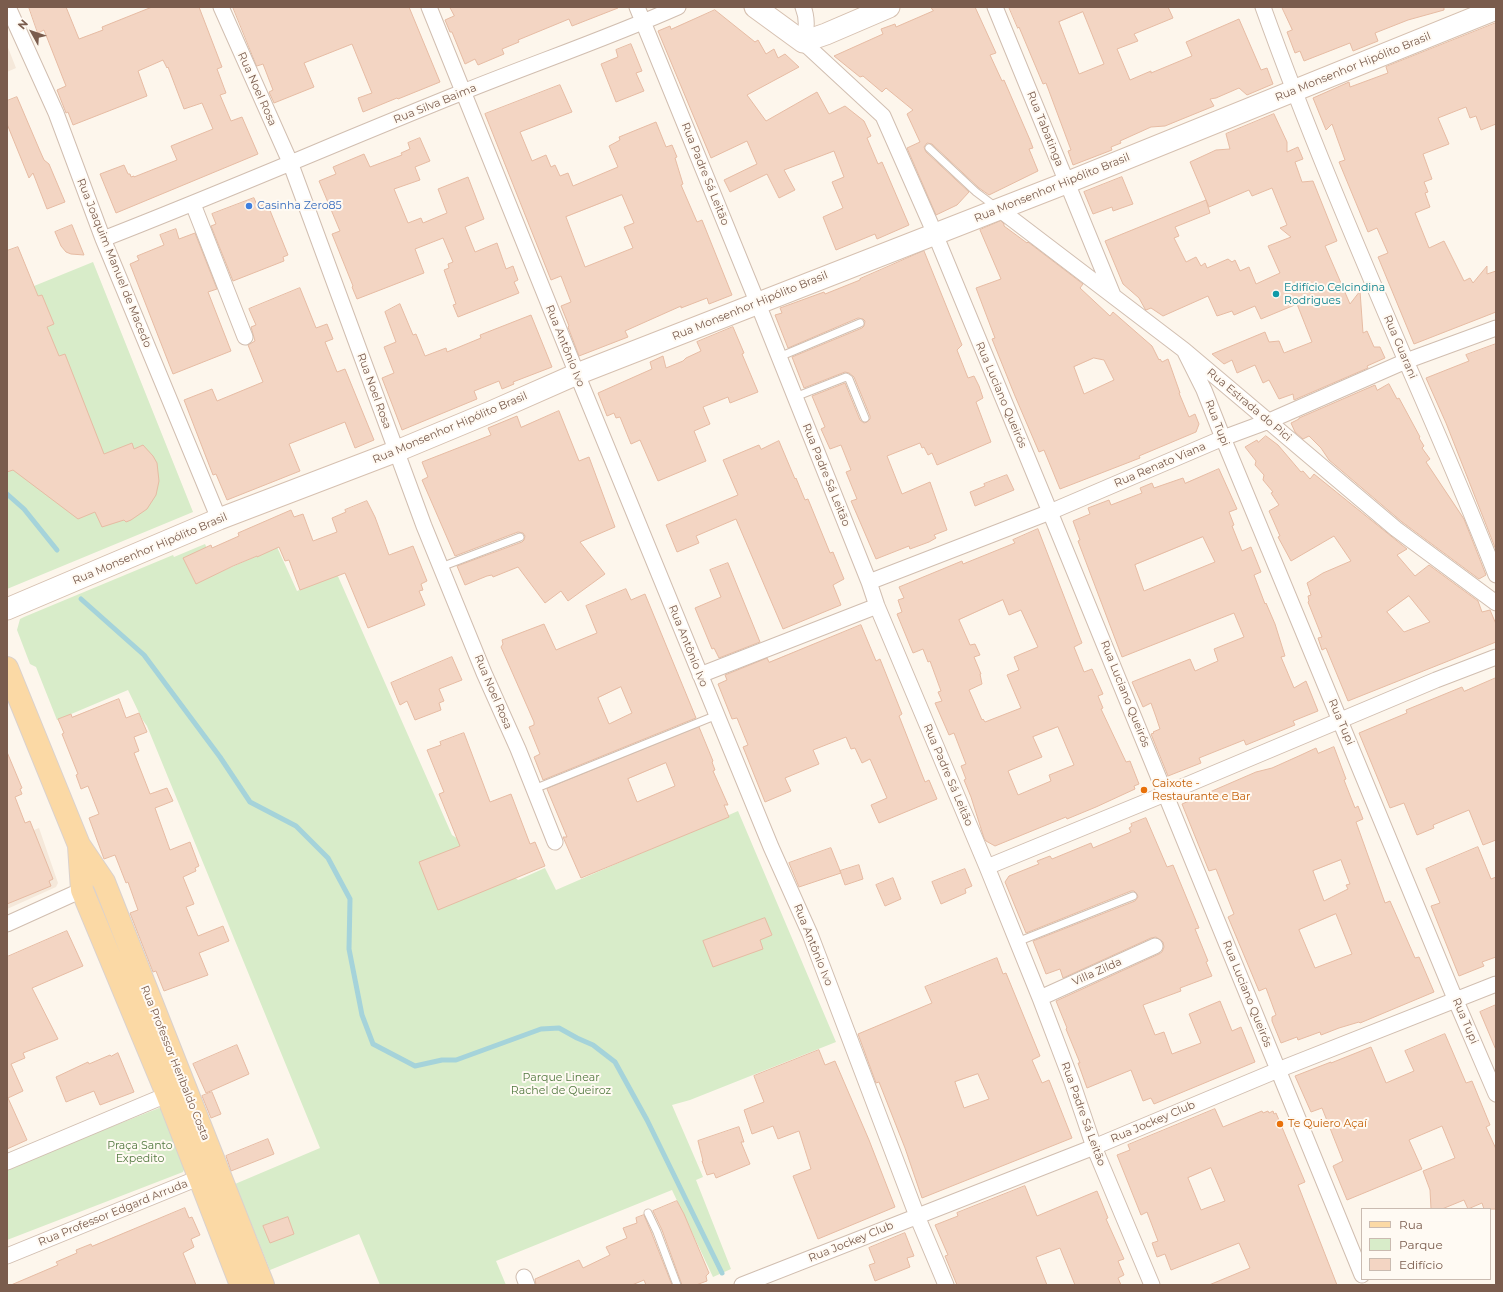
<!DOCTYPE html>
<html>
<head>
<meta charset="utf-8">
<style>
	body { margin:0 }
	#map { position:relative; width:1503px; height:1292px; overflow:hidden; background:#fdf6ec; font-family:Montserrat,sans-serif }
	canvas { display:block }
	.frame { position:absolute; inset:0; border:8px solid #7a5c4d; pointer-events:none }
	.legend { position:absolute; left:1361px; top:1208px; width:130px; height:72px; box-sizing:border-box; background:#fffaf3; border:1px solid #cabbb1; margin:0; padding:5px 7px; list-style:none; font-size:12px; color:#7a5c4d }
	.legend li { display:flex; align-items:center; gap:8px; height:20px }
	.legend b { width:20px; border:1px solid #cabbb1 }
	.north { position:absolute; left:12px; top:12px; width:40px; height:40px; -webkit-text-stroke:3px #fffaf3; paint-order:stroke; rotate:310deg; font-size:11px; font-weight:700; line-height:16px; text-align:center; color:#7a5c4d }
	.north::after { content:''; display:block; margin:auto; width:14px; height:18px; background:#7a5c4d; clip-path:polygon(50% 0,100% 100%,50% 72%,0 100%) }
</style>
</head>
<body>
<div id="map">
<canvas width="1503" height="1292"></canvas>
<div class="frame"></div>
<ul class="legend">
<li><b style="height:5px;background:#fbd9a5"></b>Rua</li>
<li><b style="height:11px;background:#d8ecc9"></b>Parque</li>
<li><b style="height:11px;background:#f3d5c3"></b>Edifício</li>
</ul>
<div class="north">N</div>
</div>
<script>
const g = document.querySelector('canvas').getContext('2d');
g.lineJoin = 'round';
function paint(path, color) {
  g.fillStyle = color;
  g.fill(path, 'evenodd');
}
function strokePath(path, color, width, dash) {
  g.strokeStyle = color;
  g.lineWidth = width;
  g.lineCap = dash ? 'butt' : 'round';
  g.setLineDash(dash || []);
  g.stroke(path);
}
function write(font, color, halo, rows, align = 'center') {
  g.font = font + ' Montserrat,sans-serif';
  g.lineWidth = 4;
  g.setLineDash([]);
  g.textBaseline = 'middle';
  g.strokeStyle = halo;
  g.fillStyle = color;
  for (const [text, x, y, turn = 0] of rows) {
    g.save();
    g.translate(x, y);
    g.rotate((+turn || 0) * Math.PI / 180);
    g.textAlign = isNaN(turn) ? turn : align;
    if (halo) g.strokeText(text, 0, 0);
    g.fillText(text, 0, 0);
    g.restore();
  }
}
paint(new Path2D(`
	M7,45l9,23 -9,4z
	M39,828l19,55 -2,4 -49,22v-68z`), '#f5e8da');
paint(new Path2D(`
	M93,262l100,250 -186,77v-292z
	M205,544l13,29 59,-26 20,44 40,-17 115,261 58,38 8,7 27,-12 11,22 182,-79 98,231 -146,58 -18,5 31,72 -7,3 35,89 -18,8 -41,-87 -176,71 10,24h-126l-21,-51 -89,36 -35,-86 85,-36 -173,-422 -5,-7 -14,-29 -71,30 -21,-53 -6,-3 -13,-34 3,-11 4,-2 149,-62 1,2z
	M159,1108l9,4 19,50 -4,10 -176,68v-72z`), '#d8ecc9');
strokePath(new Path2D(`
	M7,494l17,15 33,41
	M81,599l63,56 76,102 30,45 46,24 32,32 22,41 -1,50 13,66 11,29 42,22 27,-6h14l85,-31 18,-1 18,10 16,7 22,17 32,58 75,153`), '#a5d3da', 5);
const building = new Path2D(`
	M29,7h37l13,32 24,-9 -1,-3 50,-20h47l23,60 -5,2 9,24 -6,2 11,26 11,-4 16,37 -142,59 -16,-39 24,-9 4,9h2l1,3 3,-1v1l43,-17 -6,-14 42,-17 -11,-26 -18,6 -16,-42 -1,1 -4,-8 -25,11 9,25 -74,29 -5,-13 -2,1 -9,-23 9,-4 -22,-56 -6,3z
	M233,7h176l31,75 -42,17 -1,-1 -34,14 -5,-14 14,-5 -20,-49 -48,19 10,24 -40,16 -5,-11 4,-2 -10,-26 -6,2z
	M450,7h168v1l-46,18 -3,-7 -51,21 1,2 -17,7 2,5 -26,11 -3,-6 -10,5 -13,-32h-2l-5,-12 9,-4z
	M931,7h44l21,46 -6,2 12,26 2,-1 26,60 3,8 -4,1 9,22 -49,24 -10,-7 -47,-44 -5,-1 -3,4 2,5 43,40 -12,13 -21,10 -29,-67 13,-6 -13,-28 6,-4 -27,-22 -4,4 -19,-16 -3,1 -26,-21 49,-22 -2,-5 14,-5 1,3 37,-16z
	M1009,7h159l5,11 -39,16 4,7 -21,8 13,31 21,-9v2l41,-17 -6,-14 53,-23 22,51 6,-2 6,16 -26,11 -8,-7 -23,10 -6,1 4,7 -49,20 -14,1 -31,14 1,2 -10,4 1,3 -39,15 -5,-14 3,-1 -25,-67 -3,1 -24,-57 -1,1zM1083,12l21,52 -25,10 -20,-52z
	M1282,7h162v3l-36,10 -33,13 3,8 -25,10 -3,-8 -46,18 -4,-10 -5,2 -8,-21 5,-2z
	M715,10l40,32 3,-2 8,14 8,-5 4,9 7,-4 14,13 -52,28 19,26 51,-29 12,22 16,-8 19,15 7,15 -4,2 11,26 4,-2 27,63 -32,14 -2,-5 -39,16 -13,-33 20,-9 -11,-26 12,-5 -10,-26 -50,19 11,20 -16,8 -12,-24 -37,18 -6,-12 33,-16 -10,-23 -36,17 -53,-127 12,-5 1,3z
	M1496,23v101l-15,6 -5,-14 -6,2 -4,-11 -28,11 11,26 -26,10 9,25 -8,3 4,10 -3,1 5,14 -15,6 14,35 15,-7 20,40 6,-3 3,5 14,-17v8l9,-3v41l-82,32 -36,-87 10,-4 -11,-25 -9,4 -29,-70 6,-2 -13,-36 -6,6 -13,-32 36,-16 1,5 38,-14 -2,-6z
	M631,44l11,27 -6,2 8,18 -28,11 -15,-38 17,-7 -2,-7z
	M560,85l12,27 -52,20 12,29 14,-6 5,12 4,-2 5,11 8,-3 5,13 45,-19 -9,-21 11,-6 -1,-3 37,-15 10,25 6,-2 5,12 -2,1 8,26 -2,1 16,37 5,-2 30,75 -23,9 -2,-6 -26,10v-2l-56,25 3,6 -49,19 -11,-29 1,-1 -8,-20 10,-4 -10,-26 -10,4 -66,-166zM622,195l12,28 -10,4 9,21 -48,19 -19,-50z
	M17,97l23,54 4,9 5,4 16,38 -18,7 -14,-36 -4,5 -22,-54v-23z
	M1274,114l13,28v10l11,-5 5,12 -8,3 7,20 11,-1 24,60 -12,5 25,58 10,-13 3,42 4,-2 7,16h6l5,11 -18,8 1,2 -74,32 -1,-6 -14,5 -10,-19 -6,3 -8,-18 -18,8 -5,-13 -8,4 -12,-10 53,-22 4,10 10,-1 5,12 28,-11 -15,-38 -36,15 -6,-13 -21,9 -2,-4 -15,5 -9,-20 -45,20 -12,-8 -5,2 -1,-1 -6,-11 -16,-14 -18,-43 101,-41 4,13 -35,14 4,9 -5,2 12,24 10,-5 5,9 4,-3 2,5 21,-9 4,3 3,-2 5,11 9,-4 7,17 24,-11 -12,-27 23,-9 -11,-9 7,-3 -15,-37 -20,8 -3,-6 -40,17 -19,-45 26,-12 14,-1 -4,-15z
	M420,138l10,23 -15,6 5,13 -26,9 14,34 13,-5 2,5 24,-10 -9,-24 30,-12 16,42 -19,8 10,25 22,-9 9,26 7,-3 5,14 -4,2 5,11 -61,24 -5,-12 3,-1 -12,-34 5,-2 -1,-4 5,-2 -10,-24 -28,11 9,24 -67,26 -5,-12 1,-1 -21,-52 8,-3 -21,-50 17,-7 -3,-7 31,-13 6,13 32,-12 -1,-2 9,-4 -2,-6z
	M1122,177l11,27 -20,7 -1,-4 -19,7 -9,-22z
	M254,198l3,7 2,-1 1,2 7,-3 21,52 -5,2 1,4 -51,20 -22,-55 5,-2 -4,-10z
	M1001,221l3,3v2l23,17 1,-1 55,42 -3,4 30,28 3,-4 39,34 7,14 1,-1 2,3 6,-3 12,34h-1l10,24 6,-3 4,10 -3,8 -57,24 1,2 -80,31 -16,-39 -5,2 -24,-56 -23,-57 3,-1 -19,-50 25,-9 -21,-49zM1094,358l10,2 10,20 -30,14 -10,-27z
	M72,225l12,30 -13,-1 -5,-2 -5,-6 -6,-14z
	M176,229l3,10 16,-6 22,56 -9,3 23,59 -58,23 -43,-110 9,-4 -2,-4 27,-11 -4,-10z
	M18,247l20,49 4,-1 12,29 -7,3 12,29 6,-2 39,100 28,-11 2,6 9,-4 10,11 4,7 2,18 -3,14 -9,14 -16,11 -5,2 -2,-2 -22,7 -7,-15 -17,7 -65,-49 -6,2v-221z
	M924,251l38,94 -5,5 11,28 6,-2 5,10 4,12 -7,4 15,40 -54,23 -5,-12 -4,2 -4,-8 -2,1 -2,-5 -33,13 15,38 28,-12 17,48 -13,5 2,3 -7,4 -19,7 -1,-3 -33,13 -25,-58 6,-2 -11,-27 5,-2 -10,-25 -11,4 -9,-20 4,-2 -13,-31 33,-13 15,37 4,3 3,-1 3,-3v-3l-16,-39 -5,-4 -4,-1 -41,16 -12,-31 70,-29 2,-2 1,-5 -2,-2 -5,-1 -70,30 -13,-33 7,-2 -2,-5 44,-16 1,2 35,-14v-1z
	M300,288l16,40 11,-4 6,15 -8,3 12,30 8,-3 29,71 -19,8 -10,-26 -56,22 11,27 -73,29 -11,-26 -3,1 -29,-75 28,-11 5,12 46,-19 -15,-37 7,-4 -4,-14 5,-2 -7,-16z
	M400,304l13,31 3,-1 9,22 21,-8 1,4 34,-14 -1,-3 51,-20 21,52 -39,15 1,2 -12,5 -3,-8 -25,10 3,8 -75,31 -20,-52 12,-5 -10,-26 12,-5 -11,-30z
	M733,327l11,26 -2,1 16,38 -28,11 -2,-6 -25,10 7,17 -16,7 12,30 -48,20 -18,-41 -9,4 -11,-27 -4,1 -2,-5 -7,3 -9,-23 54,-24 -2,-7 13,-6 3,12 17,-7 3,-3 15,-7 -4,-9z
	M1496,344v206l-50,-127 -20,-45 43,-17 -3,-6z
	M1389,384l8,15 2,-1 21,39 -1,1 5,8 -2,2 8,11 -4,3 38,57 22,56 -7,4 -77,-57 -73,-62 -8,-12 -12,-12 -6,3 -8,-7 -4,-9 8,-4v-1l76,-33 2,5z
	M559,411l20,50 10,-4 26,70 -35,15 25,32 -37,27 -7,-10 -16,12 -27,-36 -25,10 -1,-2 -5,1 -22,9 -8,-19 65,-24 2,-2 1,-4 -2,-3 -5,-1 -63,24 -33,-76 6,-3 -6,-15 69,-27 -3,-7 29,-12 4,11z
	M1266,436l12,9 23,27 2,-1 7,8 4,-5 93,75 -10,6 18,21 14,-11 49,36 4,11 8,-2 6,14v18l-148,59 -22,-53 -4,2 -4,-12 4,-1 -14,-35 1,-1 -1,-5 3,-1 -4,-12 16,-10 28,-12 -17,-25 -43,25 -13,-24 2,-1 -11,-25 10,-6 -8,-12 2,-1 -10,-12 1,-5 -9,-10 1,-4 -11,-14 12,-7 1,2zM1409,596l21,26 -26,10 -17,-20z
	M779,441l16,38 1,-1 9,22 3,-1 22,54 3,-1 11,27 -11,6 8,20 -58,24 -47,-110 -40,17 3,7 -22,9 -11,-27 72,-30 -15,-35 36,-15 2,4z
	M1219,469l18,40 -8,3 5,13 -2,1 10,25 9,-4 10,25 -7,3 11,29 1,-1 9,21 10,32 -4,1 13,31 12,-7 12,30 -25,10 2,4 -49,20 -2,-5 -45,18 2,5 -33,13 -17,-42 3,-1 -1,-1 7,-3 -4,-12 -5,-14 -8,4 -11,-25 58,-23 5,12 23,-10 -4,-12 30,-12 -10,-24 -112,44 -44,-116 2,-1 -7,-19 17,-7 -2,-6 21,-8 2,5 31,-12 -2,-5 12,-5 2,5 29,-10 2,5zM1203,537l12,25 -71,29 -9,-26z
	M1007,475l7,15 -39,16 -5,-14 15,-6 -1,-2z
	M367,501l8,16 14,38 24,-9 14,35 -6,3 2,6 -4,1 6,14 -57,23 -23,-55 -45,17 -11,-30 -4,1 -6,-14 -22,10v-1l-24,10 -37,18 -13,-26 28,-13 1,3 27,-12 -1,-3 53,-23 3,7 9,-3 10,27 24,-9 -5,-14 14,-6 -1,-2z
	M1038,529l44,114 -8,4 10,25 8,-3 11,25 -5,2 5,12 -2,1 25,53 4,-1 9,23 -5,2 1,3 -39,18 -29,12 -1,-2 -71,29 -9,-5 -2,-3 -13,-41 -7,-17 2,-1 -5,-13 5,-2 -12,-31 -5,2 -14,-32 7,-2 -4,-9 3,-1 -11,-30 -2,1 -5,-13 -10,4 -16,-39 5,-2 -4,-12 6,-2 -5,-11 63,-26 1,3 52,-21 -2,-3zM1003,600l6,15 12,-5 17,37 -24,10 5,13 -12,5 14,33 -36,14 -2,-3 -1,1 -13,-30 13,-6 -2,-10h1l-7,-17 6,-2 -5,-11 -5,1 -11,-25zM1058,727l16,38 -25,10 2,6 -33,14 -10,-24 34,-14 -9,-20z
	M728,563l32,79 -41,16 -5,-10 -2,1 -17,-41 26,-11 -11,-27z
	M626,589l5,11 14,-6 51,124 -153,62 -9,-23 6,-3 -11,-27 5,-2v-3l-33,-75 2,-3 -1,-4 42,-16 12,26 41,-17 -11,-27zM621,687l11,26 -23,11 -11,-26z
	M861,625l15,36 4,-2 22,55 -3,2 26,66 4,-2 8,19 -58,24 -8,-18 16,-7 -17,-39 -8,4 -7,-15 -4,1 -5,-12 -33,13 6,14 -34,14 6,13 -26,11 -22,-55 5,-2 -11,-27 -5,1 -14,-35 9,-4 -2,-5 42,-17 2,4z
	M452,657l10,23 -23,9 5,12 -5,2 2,7 -26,10 -8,-19 -7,4 -9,-22z
	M1496,678v162l-13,5 -14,-35 -36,15 1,3 -17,7 -13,-32 -14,5 -31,-75 48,-20 -1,-3 56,-23 2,4z
	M119,699l7,19 13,-5 8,19 -13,5 5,14 -5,2 16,41 17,-6 6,13 -18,7 15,42 20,-8 9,24 -4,2 1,3 -13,6 11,27 -8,3 12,29 25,-10 6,15 -30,12 9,22 -44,16 -8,-20 -3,1 -23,-59 8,-3 -10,-28 -2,1 -11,-28 -11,4 -15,-41 10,-4 -11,-28 -7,3 -5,-14 2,-1 -16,-40 2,-1 -6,-14 13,-5 1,3z
	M699,727l14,34 -1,1 3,8 -2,1 15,34h-4l5,12 -148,61 -18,-41h4l-20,-48zM666,763l9,23 -38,16 -9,-23z
	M464,733l26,69 21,-8 19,50 5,-2 10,24 -107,44 -19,-48 41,-16 -21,-52 5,-2 -17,-42 14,-5 -1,-3z
	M1334,747l12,32 -2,1 11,28 3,-2 5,13 -7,3 29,81 5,-2 25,57 4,-1 15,35 -74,31 -1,-1 -20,6 -18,7 -1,-3 -22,8 -1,-3 -16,6 -9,-22v-4l4,-2 -10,-27 -7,3 -31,-74 6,-3 -18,-45 -7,2 -27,-67 74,-32 16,-4 29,-13 15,-7 2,5zM1341,860l9,24 -4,1 2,4 -24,12 -11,-30zM1336,914l16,40 -37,14 -16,-38z
	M7,752l15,36 -2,1 2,5 -7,3 10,26 5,-2 23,58 -4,2 2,5 -44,18z
	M1146,818l21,49 6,-2 26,63 -4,1 13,32 -2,1 6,14 -32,12 1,3 -38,14 12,30 9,-3 8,22 29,-11 -12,-29 31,-13 12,30 9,-4 14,35 -101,42 -3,-6 -8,3 -12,-31 -44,18 -9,-25h2l-14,-34 1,-1 -11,-27 103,-47 3,-2 2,-5 -1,-5 -7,-5 -5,1 -88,40 -3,-9 -14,5 -13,-33 102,-40 3,-4 -1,-3 -3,-3h-3l-105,42 -21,-51 4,-6 30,-12 -2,-3 13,-5 2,3 39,-16 2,5 38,-16 -2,-4 3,-2 -1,-2z
	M1478,847l13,32 5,-2v80l-14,5 2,4 -25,10 -28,-70 9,-3 -14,-34z
	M831,848l10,25 -42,14 -10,-24z
	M859,865l4,14 -18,6 -5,-14z
	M965,869l7,17 -7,3 1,4 -25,11 -9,-22z
	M893,878l8,21 -16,7 -9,-21z
	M765,918l7,17 -12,5 3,9 -50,18 -10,-26z
	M67,931l16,35 -51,22 26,51 -35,14 2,5 -14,6 12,27 -15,7 19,42 -20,9v-192z
	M997,958l6,16 3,-1 34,83 -8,4 10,23 7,-3 23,58 -150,60 -17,-50 -26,-66 -3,1 -18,-49 74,-31 -7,-16zM978,1074l11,25 -25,9 -9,-26z
	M1496,1005v45l-16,-38z
	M1445,1034l21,49 6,-2 18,44 -4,2 10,22v60h-12l-2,-6 -14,6 -4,-9 -22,9h-11l-1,-19 -7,-19 32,-13 -13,-32 -33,14 13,29 -75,31 -14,-34 10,-5 -21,-53 -11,4 -16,-36 36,-14v1l40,-16 15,36 28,-12 -9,-20z
	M237,1045l12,29 -43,19 -13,-29z
	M819,1050l6,15 10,-4 34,79 26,67 -77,32 -25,-63 18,-7 -12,-38 -21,8 -5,-13 -21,8 -8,-24 20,-8 -10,-26z
	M118,1053l16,39 -34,13 -6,-14 -28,11 -10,-25 32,-15 1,2 21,-9 1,1z
	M212,1092l9,22 -10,4 -9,-22z
	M1215,1109l8,18 39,-16 1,2 5,-2 1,2 4,-2 1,3 2,-1 29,69 -7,3 39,100h-128l41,-17 -11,-25 -68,27 -6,-16 -8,3 -5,-14 6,-2 -11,-29 -6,3 -24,-60 13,-5 -2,-5zM1211,1168l14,33 -24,9 -13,-32z
	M739,1127l5,15h-3l9,22 -34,14 -2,-5 -7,2 -5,-14h1l-5,-20z
	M268,1139l6,15 -43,17 -5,-15z
	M1025,1186l12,30 60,-25 11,27 -2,1 18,40 -6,2 6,14 -6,3 3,7h-46l-15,-37 -24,9 11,28h-90l-12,-29 3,-1 -13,-30 23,-9 -1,-3z
	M677,1201l7,13 25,59 -3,3 1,5 -11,4h-14l-20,-55 -9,-19z
	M185,1208l4,10 3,-1 8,18 -9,4 3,8 -11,6 13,32h-185l47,-20 -2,-3 21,-9 -1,-3 15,-6 1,2z
	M644,1215l8,19 20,51h-26l-2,-5 -12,5h-96l-1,-6 44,-19 4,8 27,-13 -4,-8 21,-9 -4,-10 14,-5 -1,-5z
	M288,1217l6,17 -24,9 -7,-17z
	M905,1233l9,23 -7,2 3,9 -35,14 -6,-16 6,-2 -6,-15z`);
paint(building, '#f3d5c3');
strokePath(building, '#e6bba3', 1);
const service = new Path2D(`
	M929,148l47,44 20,15
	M779,357l81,-34
	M795,397l51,-20 3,2 16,39
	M441,567l79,-30
	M534,789l183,-74
	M1017,942l116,-46
	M648,1213l9,19 20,53`);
const minor = new Path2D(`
	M8,7l48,106 47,126 116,280
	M221,7l69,155 134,364 60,147 34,76 37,93
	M429,7l148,367 194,473 39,87 107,282 29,69
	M637,7l121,297 111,278 8,24 110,261 53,131 32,84 22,65 58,138
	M803,7c5,12 4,23 0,35l80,74 52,118 115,278 312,763
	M995,7l118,288
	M1263,7c43,120 93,237 143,354 31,71 62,142 90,214
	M193,204l52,133
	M999,209l185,141 212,179 100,74
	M103,239c121,-47 240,-99 360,-147 72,-29 145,-54 215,-85
	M1184,350l20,40 19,48 233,563 40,93
	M869,582l181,-70 173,-74 46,-17 137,-60 90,-33
	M700,675l177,-69
	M987,867l178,-73 271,-114 60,-23
	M7,924l75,-34
	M1040,998l115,-52
	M7,1162l169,-71
	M7,1256l201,-82
	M524,1277l3,8
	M742,1285l352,-138 184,-77 218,-86`);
const secondary = new Path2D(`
	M755,7l48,35 23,-8 63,-27
	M7,609l212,-90 178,-68 96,-40 84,-37 489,-191 430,-174`);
const primary = new Path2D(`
	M7,668l72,177 25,37 159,403
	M79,846l3,44 85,204 74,191`);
strokePath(service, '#d1beb0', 9);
strokePath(minor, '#d1beb0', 17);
strokePath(secondary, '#d6c0b0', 23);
strokePath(primary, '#dad1cd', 24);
strokePath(service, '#fff', 7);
strokePath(minor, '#fff', 15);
strokePath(secondary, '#fff', 21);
strokePath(primary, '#fbd9a5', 22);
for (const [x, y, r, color] of [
	[249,206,4,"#3f7fe0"],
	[1276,294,4,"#0f9aa8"],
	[1144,790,4,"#e8710a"],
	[1280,1124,4,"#e8710a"]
]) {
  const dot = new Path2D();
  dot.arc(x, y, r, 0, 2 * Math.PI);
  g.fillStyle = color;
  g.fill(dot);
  strokePath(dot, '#fffaf3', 1.5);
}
write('11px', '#7a5c4d', '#fffaf3', [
	["Rua Monsenhor Hipólito Brasil",1353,67,-22],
	["Rua Noel Rosa",257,89,66],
	["Rua Silva Baima",435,104,-22],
	["Rua Tabatinga",1045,129,68],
	["Rua Padre Sá Leitão",705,174,68],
	["Rua Monsenhor Hipólito Brasil",1052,188,-22],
	["Rua Joaquim Manuel de Macedo",114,263,68],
	["Rua Monsenhor Hipólito Brasil",750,306,-22],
	["Rua Antônio Ivo",565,346,68],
	["Rua Guarani",1400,347,67],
	["Rua Noel Rosa",374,391,70],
	["Rua Luciano Queirós",1001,395,67],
	["Rua Estrada do Pici",1249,405,40],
	["Rua Tupi",1217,423,69],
	["Rua Monsenhor Hipólito Brasil",450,428,-23],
	["Rua Renato Viana",1160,465,-23],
	["Rua Padre Sá Leitão",826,475,68],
	["Rua Monsenhor Hipólito Brasil",150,549,-23],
	["Rua Antônio Ivo",688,646,68],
	["Rua Noel Rosa",493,692,67],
	["Rua Luciano Queirós",1125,694,68],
	["Rua Tupi",1341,722,67],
	["Rua Padre Sá Leitão",948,775,67],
	["Rua Antônio Ivo",813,945,68],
	["Villa Zilda",1097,972,-24],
	["Rua Luciano Queirós",1247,994,68],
	["Rua Tupi",1465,1021,67],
	["Rua Professor Heribaldo Costa",175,1063,68],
	["Rua Padre Sá Leitão",1083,1114,70],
	["Rua Jockey Club",1153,1122,-23],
	["Rua Professor Edgard Arruda",113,1213,-22],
	["Rua Jockey Club",851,1242,-22]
]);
write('11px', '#366cbe', '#fffaf3', [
	["Casinha Zero85",257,206]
], 'left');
write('11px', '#0d838f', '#fffaf3', [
	["Edifício Celcindina",1284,288],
	["Rodrigues",1284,301]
], 'left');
write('11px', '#c56008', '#fffaf3', [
	["Caixote -",1152,784],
	["Restaurante e Bar",1152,797],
	["Te Quiero Açaí",1288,1124]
], 'left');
write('11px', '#537a41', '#fffaf3', [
	["Parque Linear",561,1078],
	["Rachel de Queiroz",561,1091],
	["Praça Santo",140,1146],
	["Expedito",140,1159]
]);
</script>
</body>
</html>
